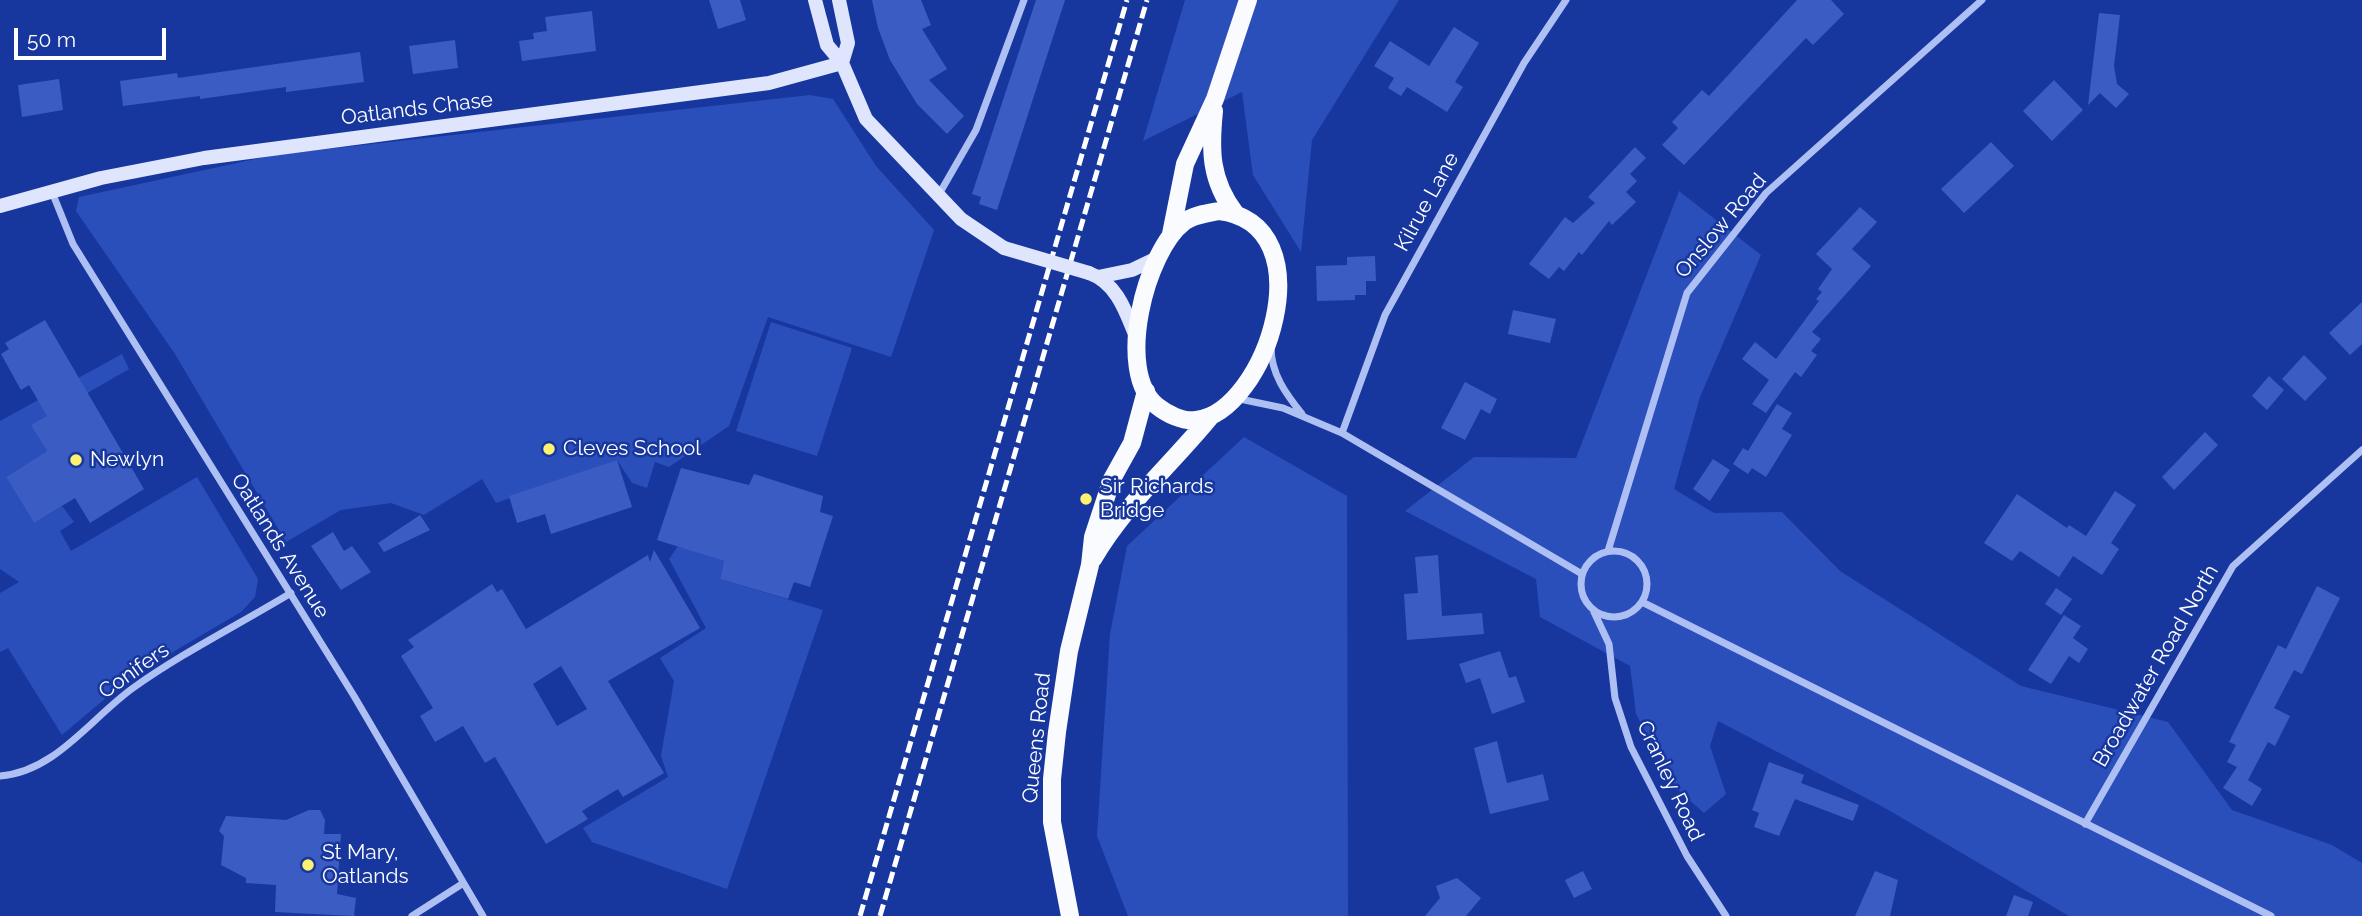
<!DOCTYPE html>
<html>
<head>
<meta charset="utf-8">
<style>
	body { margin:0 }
	#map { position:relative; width:2362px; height:916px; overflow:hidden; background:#17379e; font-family:Raleway,sans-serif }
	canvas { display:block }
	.scale { position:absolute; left:14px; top:28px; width:152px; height:32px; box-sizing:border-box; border:4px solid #fff; border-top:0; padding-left:9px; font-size:21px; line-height:24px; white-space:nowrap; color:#fff; -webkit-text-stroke:5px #17379e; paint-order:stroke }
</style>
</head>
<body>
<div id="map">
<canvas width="2362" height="916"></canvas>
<div class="scale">50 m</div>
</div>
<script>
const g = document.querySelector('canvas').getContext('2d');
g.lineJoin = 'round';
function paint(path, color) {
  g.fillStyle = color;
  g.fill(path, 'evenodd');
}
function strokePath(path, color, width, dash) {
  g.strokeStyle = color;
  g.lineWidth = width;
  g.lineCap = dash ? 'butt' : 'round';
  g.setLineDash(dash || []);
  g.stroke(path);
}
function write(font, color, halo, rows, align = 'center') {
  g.font = font + ' Raleway,sans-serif';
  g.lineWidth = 5;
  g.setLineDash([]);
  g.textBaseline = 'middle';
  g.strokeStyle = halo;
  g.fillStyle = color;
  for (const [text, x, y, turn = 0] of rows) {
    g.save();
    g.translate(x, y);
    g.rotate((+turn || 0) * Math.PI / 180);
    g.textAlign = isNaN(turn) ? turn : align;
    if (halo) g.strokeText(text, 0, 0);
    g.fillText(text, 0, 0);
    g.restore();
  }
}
paint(new Path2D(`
	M1185,0h214l-87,140 -11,112 -48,-77 -11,-83 -99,49z
	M810,95l23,4 43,67 58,64 -43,127 -123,-40 -39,109 -60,41 -14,-5 -8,26 -15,-5 -15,-23 -121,43 -14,-24 -58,36 -33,-12 -50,7 -55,32 -111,-188 -99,-143 3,-14 195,-42z
	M1679,191l82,64 -61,142 -26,92 40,24 68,-1 58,59 181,115 147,36 64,88 100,35 30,18v53h-293l-184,-108 -167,-87 -8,25 16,48 -22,19 -27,-24 -41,-75 -6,-48 -90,-49 -4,-38 -131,-68 69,-54 102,1z
	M771,322l81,26 -35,108 -81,-25z
	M122,354l7,15 -97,56 15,26 -41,26 28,46 28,-17 12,16 -14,9 11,20 126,-74 61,102 -3,18 -14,15 -109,64 -70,59 -54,-87 -8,4v-59l19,-11 -19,-13v-148z
	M1244,437l103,59 1,420h-220l-31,-80 13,-202 17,-88z
	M678,546l46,15 -4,18 103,31 -96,279 -135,-47 -9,-14 85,-51 -7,-21 13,-75 -14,-23 46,-30 -37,-69z`), '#2a4fbb');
paint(new Path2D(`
	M709,0h31l6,20 -28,9z
	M872,0h49l10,25 -9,4 25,40 -18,11 35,36 -17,18 -30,-30 -27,-44 -12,-32z
	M1036,0h29l-68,210 -18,-6 2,-7 -9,-3z
	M1797,0h34l13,14 -31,31 -7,-7 -122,127 -22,-20 16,-17 -6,-6 30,-32 7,6z
	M592,11l4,40 -74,10 -3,-20 15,-2 -1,-6 14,-2 -2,-14z
	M2099,13l21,2 -6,51 3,18 12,10 -13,14 -16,-15 -12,12z
	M1454,27l25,16 -24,39 8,5 -16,25 -40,-25 -6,9 -13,-8 6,-10 -20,-12 16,-25 39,25z
	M455,40l3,28 -45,6 -4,-28z
	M360,52l4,30 -78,10v-5l-86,12v-3l-77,10 -3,-25 57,-8 1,5z
	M59,79l4,31 -41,7 -4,-32z
	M2054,80l29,30 -31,31 -29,-30z
	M1991,142l23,24 -50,47 -23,-24z
	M1635,147l11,11 -16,16 7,7 -11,11 10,10 -24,23 -3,-4 -27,34 -3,-3 -15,19 -5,-4 -10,12 -20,-15 36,-47 8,6 22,-20 -7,-6z
	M1860,207l17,15 -25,27 19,17 -59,66 9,7 -10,12 6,4 -16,22 -6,-5 -29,41 -14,-9 17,-24 -27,-21 13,-17 21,17 43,-58 -3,-2 6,-7 -4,-3 14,-20 -16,-15z
	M1375,256l1,25h-10v14h-11v5l-38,1 -1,-35 31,-1v-8z
	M2362,302v42l-12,11 -21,-22z
	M1513,310l43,9 -6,24 -42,-9z
	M45,320l99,169 -54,34 -15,-25 -41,25 -28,-46 41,-26 -16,-26 16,-9 -18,-31 -8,5 -20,-36 8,-5 -4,-6z
	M2304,355l23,23 -22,23 -23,-22z
	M2269,376l15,14 -17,20 -15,-14z
	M1465,382l32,17 -7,15 -9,-5 -16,31 -24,-12z
	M1777,404l15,9 -10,16 10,6 -26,42 -14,-9 -4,6 -15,-10 10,-16 5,3z
	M2205,432l13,13 -44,45 -12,-13z
	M1713,459l17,11 -20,31 -17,-12z
	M617,460l15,47 -81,27 -6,-20 -28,9 -8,-27z
	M681,468l68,17 5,-11 69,22 -3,16 13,4 -23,71 -16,-5 -6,17 -68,-20 4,-18 -67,-21z
	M2115,491l21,14 -25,38 8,6 -17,26 -29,-19 -14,21 -39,-26 -8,10 -28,-18 33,-49 50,34 2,-3 17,11z
	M420,515l10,15 -46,22 -6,-9z
	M333,532l11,19 8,-5 19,26 -30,18 -30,-44z
	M654,550l46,78 -92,53 56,92 -41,24 -5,-8 -36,22 6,8 -42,25 -51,-87 -10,6 -22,-37 -28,16 -15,-26 13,-8 -32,-52 13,-9 -6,-7 84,-56 5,8 5,-3 24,40 122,-74 2,7zM561,666l26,43 -30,17 -24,-42z
	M1438,555l4,61 40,-3 2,21 -77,6 -3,-46 14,-1 -3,-36z
	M2317,586l23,12 -38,76 -8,-4 -20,38 16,8 -15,30 -7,-4 -20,38 14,9 -10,17 -29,-18 14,-21 -10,-5 9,-17 -7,-3 49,-97 8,4z
	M2056,588l16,11 -11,16 -16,-11z
	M2064,615l17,11 -8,12 15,11 -9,14 -10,-7 -18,28 -23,-14z
	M1500,651l9,27 7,-2 9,26 -33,12 -12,-36 -14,5 -7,-19z
	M1497,741l10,42 36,-9 6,26 -59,14 -16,-66z
	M1769,762l35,13 -3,8 58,22 -6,16 -58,-22 -16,37 -25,-9 5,-14 -7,-3 2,-5z
	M309,810h11l5,10 -1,14h17l-4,60 19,4 -2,18 -79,-4 1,-27 -30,-2v-5l-25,-13 3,-29 -5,-5 7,-15 60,4z
	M1583,871l9,18 -18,9 -9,-18z
	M1875,871l23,9 -8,36h-35z
	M1457,878l24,20 -15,18h-41l15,-18 -4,-12z
	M2014,895l19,7 -5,14h-22z`), '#3b5dc3');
strokePath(new Path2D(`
	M52,192l21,52 281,452 129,220
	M938,196l38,-66 48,-130
	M1271,347c0,27 15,47 31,67
	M1235,398l48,10 59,25 240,141
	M1342,433l43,-118 139,-252 42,-63
	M1581 584a33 33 0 1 1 66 0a33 33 0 1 1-66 0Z
	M1608,551l79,-258 79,-100 216,-193
	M1642,602l629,314
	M1594,612l15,32 6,54 16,49 56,109 39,60
	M0,776c55,-4 91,-58 133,-88 49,-35 105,-63 158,-95
	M2085,824l148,-258 129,-116
	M412,916l50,-32`), '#aec0f3', 7);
strokePath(new Path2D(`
	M815,0l12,45 15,18 24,56 95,100 43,29
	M839,0l9,43 -6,20
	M0,206l101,-28 103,-20 565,-75 73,-20
	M1089,273c28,10 37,39 47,64
	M1098,277l34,-7 25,-12`), '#dee5fc', 14);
strokePath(new Path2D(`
	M1214,111c-4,39 -4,69 21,102
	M1219,211c109,13 47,202 -23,209 -13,2 -29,-6 -39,-14 -43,-34 -11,-156 27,-184 9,-7 24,-9 35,-11z
	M1171,234l14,-70 30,-65 33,-99
	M1093,559c32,-55 78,-94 118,-143
	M1070,916l-18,-94v-43l5,-47 12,-81 21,-86 3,-28 19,-58 20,-36 14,-52`), '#fafbff', 18);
strokePath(new Path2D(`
	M860,916l267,-916
	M880,916l267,-916`), '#fff', 5, [12, 5]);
strokePath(new Path2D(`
	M1004,248l85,25`), '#dee5fc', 14);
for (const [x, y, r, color] of [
	[549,449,7,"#fff170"],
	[76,460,7,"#fff170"],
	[1086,499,7,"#fff170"],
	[308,865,7,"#fff170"]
]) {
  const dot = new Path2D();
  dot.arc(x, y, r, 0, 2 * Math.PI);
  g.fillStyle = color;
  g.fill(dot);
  strokePath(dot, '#17379e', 2.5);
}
write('21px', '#fff', '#17379e', [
	["Oatlands Chase",417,109,-7],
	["Kilrue Lane",1427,202,-61],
	["Onslow Road",1721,226,-50],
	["Oatlands Avenue",280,546,58],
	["Broadwater Road North",2156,666,-60],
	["Conifers",134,671,-35],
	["Queens Road",1037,738,-84],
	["Cranley Road",1670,781,65]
]);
write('21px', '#fff', '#17379e', [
	["Cleves School",563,449],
	["Newlyn",90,460],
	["Sir Richards",1100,487],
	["Bridge",1100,511],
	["St Mary,",322,853],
	["Oatlands",322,877]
], 'left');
</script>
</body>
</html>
